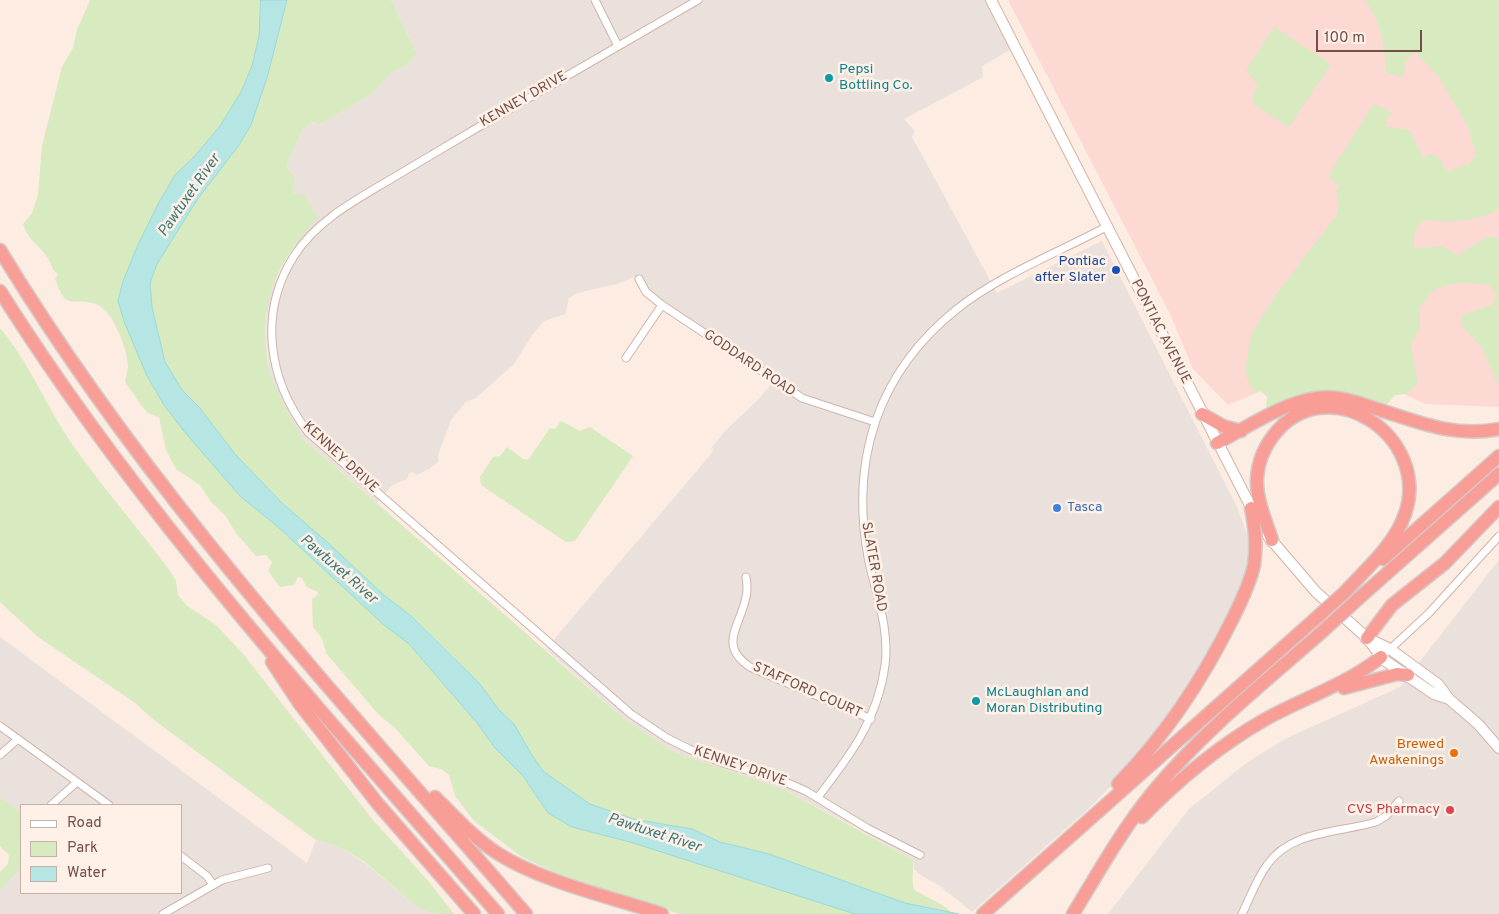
<!DOCTYPE html>
<html>
<head>
<meta charset="utf-8">
<style>
	body { margin:0 }
	#map { position:relative; width:1499px; height:914px; overflow:hidden; background:#fcece1; font-family:Overpass,sans-serif }
	canvas { display:block }
	.legend { position:absolute; left:20px; top:804px; width:162px; height:90px; box-sizing:border-box; background:#fff1e7; border:1px solid #c7b0a7; margin:0; padding:6px 9px; list-style:none; font-size:15px; color:#744f48 }
	.legend li { display:flex; align-items:center; gap:10px; height:25px }
	.legend b { width:25px; border:1px solid #c7b0a7 }
	.scale { position:absolute; left:1316px; top:30px; width:106px; height:22px; box-sizing:border-box; border:2px solid #744f48; border-top:0; padding-left:6px; font-size:15px; line-height:18px; white-space:nowrap; color:#744f48; -webkit-text-stroke:4px #fff1e7; paint-order:stroke }
</style>
</head>
<body>
<div id="map">
<canvas width="1499" height="914"></canvas>
<ul class="legend">
<li><b style="height:6px;background:#fff"></b>Road</li>
<li><b style="height:14px;background:#d8eabf"></b>Park</li>
<li><b style="height:14px;background:#b5e6e4"></b>Water</li>
</ul>
<div class="scale">100 m</div>
</div>
<script>
const g = document.querySelector('canvas').getContext('2d');
g.lineJoin = 'round';
function paint(path, color) {
  g.fillStyle = color;
  g.fill(path, 'evenodd');
}
function strokePath(path, color, width, dash) {
  g.strokeStyle = color;
  g.lineWidth = width;
  g.lineCap = dash ? 'butt' : 'round';
  g.setLineDash(dash || []);
  g.stroke(path);
}
function write(font, color, halo, rows, align = 'center') {
  g.font = font + ' Overpass,sans-serif';
  g.lineWidth = 5;
  g.setLineDash([]);
  g.textBaseline = 'middle';
  g.strokeStyle = halo;
  g.fillStyle = color;
  for (const [text, x, y, turn = 0] of rows) {
    g.save();
    g.translate(x, y);
    g.rotate((+turn || 0) * Math.PI / 180);
    g.textAlign = isNaN(turn) ? turn : align;
    if (halo) g.strokeText(text, 0, 0);
    g.fillText(text, 0, 0);
    g.restore();
  }
}
paint(new Path2D(`
	M1008,0h491v407l-74,-3 -51,-25 -65,-8 -81,34 -35,-36 -22,-53z`), '#fdd9d4');
paint(new Path2D(`
	M391,0h599l23,48 -31,18 1,11 -79,42 11,12 -3,6 85,156 105,-52 135,266 12,33 1,12 -7,31 -16,35 -26,48 -41,62 -43,52 -30,30 -115,102 -31,-25 -22,-13 -5,-5 -1,-9 -62,-35 -66,-35 -111,-38 -51,-34 -77,-69 165,-195 3,-6 -4,2 15,-19 33,-31 15,-18 -125,-84 -9,-10 -5,-11 -17,7 -40,9 -8,5 -4,16 -21,7 -12,14 -18,29 -38,34 -10,4 -15,18 -13,35v7l-9,7 -13,6 -3,-3 -4,1 -2,6 -15,6 -15,18 -75,-65 -17,-29 -16,-38 -3,-35 1,-33 7,-20 27,-47 -3,-41 -3,-1 -2,-6 3,-7 -9,-15 15,-36 10,-8 7,3 53,-31 19,-21 14,-7 12,-12z
	M1499,560v354h-391l81,-105 60,-48 38,-23 113,-51z
	M0,637l307,226 9,-23 22,6 27,17 52,44 18,7h-435v-23l21,-23v25h160v-88h-160v8l-21,-16z`), '#ebe1dc');
paint(new Path2D(`
	M90,0h171l-2,36 -7,30 -11,26 -21,34 -26,31 -19,18 -38,72 -14,34 -5,20 7,23 22,52 17,29 76,91 38,31 106,98 25,19 68,79 18,25 28,28 25,37 24,14 58,15 225,72h-176l-125,-42 -32,-15 -48,-36 -19,-25 -6,-21 -8,-6 -12,-3 -34,-38 -17,-14 -52,-61 -4,-15 -9,-11 -1,-28 6,-4v-3l-11,-5 -5,-9 -4,-1 -4,8 -14,2 -12,-16 4,-9 -6,-7 -10,1 -20,-23 -11,-18 -14,-13 -11,-17 -24,-16 -10,-19 -7,-33 -11,-4 -6,-7 -17,-24c1,-5 2,-10 3,-15 0,-17 -15,-57 -32,-63 -24,-8 -29,9 -41,-25l3,-5c-7,-5 -6,-10 -11,-17 -9,-14 -17,-14 -24,-33l9,-11 6,-18 4,-49 20,-79 11,-19 4,-18z
	M287,0h104l26,54 -12,12 -14,7 -19,21 -53,31 -7,-3 -10,8 -15,36 9,15 -3,7 2,6 10,1 13,23c-35,37 -57,75 -52,128 1,8 1,18 4,26 8,24 20,44 32,66l321,280 51,34 111,38 128,70c1,8 -2,21 1,29 1,3 29,14 37,23l-46,-9 -136,-49 -49,-12 -28,-13 -59,-10 -43,-15 -46,-32 -11,-15 -19,-33 -15,-14 -20,-27 -69,-68 -25,-19 -59,-55 -44,-38 -47,-49 -36,-47 -17,-17 -17,-28 -13,-55 -2,-24 7,-19 40,-64 42,-55 12,-20 16,-47z
	M1364,0h135v210c-24,12 -49,13 -75,10 -9,8 -12,17 -9,28l28,-2 14,9 30,-18h9l3,4v146l-17,-39 -21,-23 1,-10 30,-10 4,-7 -5,-12c-21,-5 -44,-5 -63,8l-1,5 -7,9v20l-9,17 7,39 -12,10 -11,1 -13,15 -25,-9 -84,11 -7,-3 1,-12 -6,-6 -8,2 -8,-22 6,-37 26,-41 59,-77 3,-11 -3,-15 4,-3 -12,-11 44,-70 2,-2 17,8 -6,14 25,4 12,27 10,-3 9,5 3,10 5,2 20,-7 3,-6 5,-2 -10,-31 -28,-48 -22,-23c-13,2 -12,12 -13,23l-18,-4c-1,-23 -5,-55 -22,-73z
	M1274,27l57,37 -42,63 -35,-22 -2,-8 6,-12 -12,-15z
	M0,328c29,34 46,78 72,116 31,44 66,84 98,127l6,10 2,14 8,10 31,21 27,29 129,165 57,63 24,31h-19l-18,-7 -52,-45 -27,-16 -22,-6 -162,-120 -20,-18 -96,-65 -38,-35z
	M561,421l19,10 10,-4 43,29 -58,85 -9,1 -85,-57 -1,-8 13,-20 7,-1 7,-9 16,12 5,1 22,-32 5,1z
	M0,797l21,16v55l-21,23v-19l8,-8 1,-9 -9,-9z`), '#d8eabf');
const water = new Path2D(`
	M261,0h26l-20,78 -16,47 -12,20 -42,55 -40,64 -7,19 2,24 13,55 17,28 17,17 36,47 47,49 44,38 59,55 25,19 69,68 20,27 15,14 19,33 11,15 46,32 43,15 59,10 28,13 49,12 136,49 54,11h-104l-225,-72 -58,-15 -24,-14 -25,-37 -28,-28 -18,-25 -68,-79 -25,-19 -106,-98 -38,-31 -57,-66 -19,-25 -17,-29 -22,-52 -7,-23 5,-20 14,-34 21,-43 17,-29 19,-18 26,-31 21,-34 11,-26 7,-30z`);
paint(water, '#b5e6e4');
strokePath(water, '#9bd8d6', 1);
const street = new Path2D(`
	M595,0l23,46
	M698,0c-72,41 -144,83 -216,125 -30,18 -61,36 -91,54 -35,21 -74,41 -97,77 -36,57 -26,124 14,176l323,282 36,24 22,11 34,14 60,18 23,10 61,37 53,27
	M639,279l7,13 16,13 140,93 73,24
	M626,358l36,-53
	M746,577c1,7 2,13 0,20 -5,28 -29,48 4,70l121,52
	M1387,652l42,-39 70,-77
	M0,726l109,79
	M0,755l18,-16
	M818,797c32,-41 60,-78 67,-132 5,-37 -10,-72 -17,-108 -18,-98 10,-185 89,-248 41,-33 102,-57 149,-82
	M51,805l26,-23
	M181,856l26,20 6,9
	M163,914l59,-34 46,-12
	M1242,914c8,-16 14,-34 25,-49 24,-35 72,-32 109,-43l10,-6 13,-15`);
const secondary = new Path2D(`
	M991,0l263,513
	M1268,536l48,56 51,46 17,22 50,34 15,5
	M1367,638l23,11 48,35 11,15 29,25 21,24`);
const highway = new Path2D(`
	M0,250c147,243 341,450 526,664
	M0,291c142,226 324,422 498,623
	M1202,414l21,12 18,5
	M1217,443c31,-16 65,-40 100,-45 21,-3 40,4 60,11 41,13 78,29 122,20
	M1272,540c-6,-19 -16,-41 -15,-62 1,-16 7,-30 16,-42 53,-70 159,0 132,78 -10,30 -39,55 -60,78
	M1383,559l116,-103
	M1358,599l141,-125
	M1367,638l25,-33 53,-42 54,-56
	M272,662l27,41 79,101 96,110
	M1344,688l53,-14 11,1
	M1118,784c47,-48 85,-105 115,-166 8,-16 17,-35 21,-53 3,-19 1,-38 -3,-57
	M435,797c20,20 39,41 62,56 45,29 114,44 165,61
	M1142,817c36,-37 77,-71 122,-97 39,-22 82,-35 117,-63
	M983,914l332,-295
	M1073,914c25,-41 49,-84 79,-121 50,-61 113,-111 172,-163`);
strokePath(street, '#cfb4ab', 9);
strokePath(secondary, '#d3b3a8', 12);
strokePath(highway, '#d5cac8', 15);
strokePath(street, '#fff', 7);
strokePath(secondary, '#fff', 10);
strokePath(highway, '#f89e96', 12);
const highwayBridge = new Path2D(`
	M1315,619l30,-27
	M1324,630l34,-31`);
strokePath(highwayBridge, '#d5cac8', 15, []);
strokePath(highwayBridge, '#f89e96', 12);
for (const [x, y, r, color] of [
	[829,78,5,"#0f9aa8"],
	[1116,270,5,"#1a4fb4"],
	[1057,508,5,"#3f7fe0"],
	[976,701,5,"#0f9aa8"],
	[1454,753,5,"#e8710a"],
	[1450,810,5,"#e0444e"]
]) {
  const dot = new Path2D();
  dot.arc(x, y, r, 0, 2 * Math.PI);
  g.fillStyle = color;
  g.fill(dot);
  strokePath(dot, '#fff1e7', 2);
}
write('14px', '#0d838f', '#fff1e7', [
	["Pepsi",839,70],
	["Bottling Co.",839,86],
	["McLaughlan and",986,693],
	["Moran Distributing",986,709]
], 'left');
write('14px', '#744f48', '#fff1e7', [
	["KENNEY DRIVE",524,100,-30],
	["PONTIAC AVENUE",1160,332,63],
	["GODDARD ROAD",749,364,34],
	["KENNEY DRIVE",340,458,43],
	["SLATER ROAD",873,567,80],
	["STAFFORD COURT",807,691,24],
	["KENNEY DRIVE",740,767,19]
]);
write('14px', '#164399', '#fff1e7', [
	["Pontiac",1106,262],
	["after Slater",1106,278]
], 'right');
write('14px', '#366cbe', '#fff1e7', [
	["Tasca",1067,508]
], 'left');
write('14px', '#c56008', '#fff1e7', [
	["Brewed",1444,745],
	["Awakenings",1444,761]
], 'right');
write('14px', '#be3a42', '#fff1e7', [
	["CVS Pharmacy",1440,810]
], 'right');
write('italic 15px', '#3c7978', '#fff1e7', [
	["Pawtuxet River",190,196,-55],
	["Pawtuxet River",338,570,41],
	["Pawtuxet River",654,834,18]
]);
</script>
</body>
</html>
